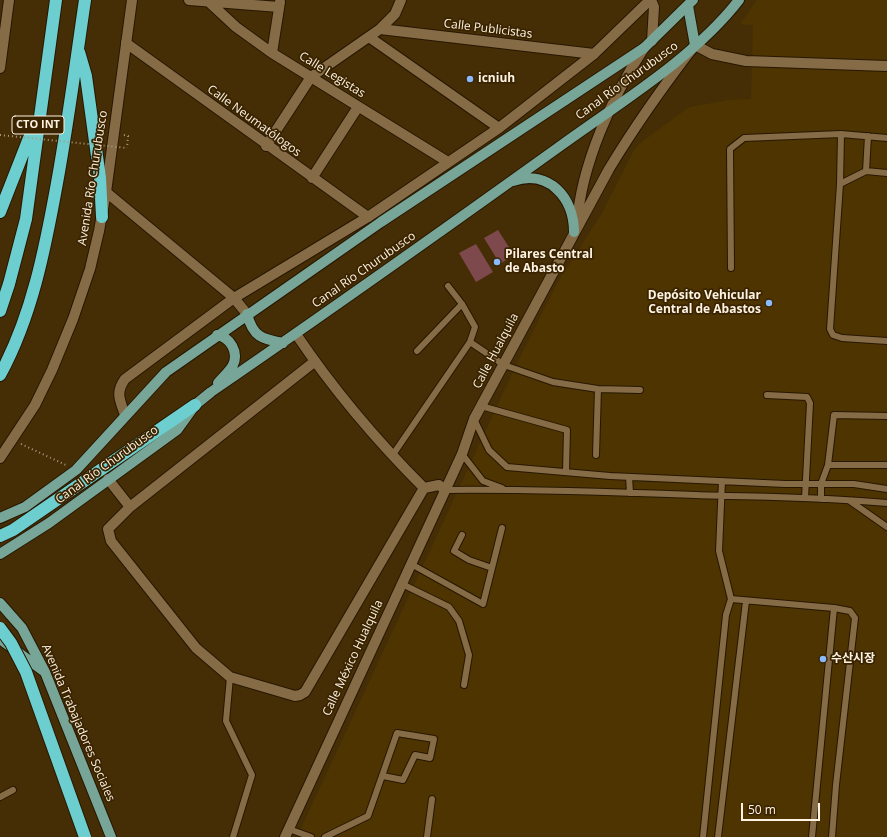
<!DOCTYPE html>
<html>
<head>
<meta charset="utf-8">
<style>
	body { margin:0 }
	#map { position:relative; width:887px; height:837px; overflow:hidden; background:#452e06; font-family:"Open Sans",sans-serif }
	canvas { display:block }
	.scale { position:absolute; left:741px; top:803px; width:79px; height:18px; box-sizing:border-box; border:2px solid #fef2e2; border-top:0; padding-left:5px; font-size:12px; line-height:14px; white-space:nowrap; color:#fef2e2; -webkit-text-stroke:3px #3a2400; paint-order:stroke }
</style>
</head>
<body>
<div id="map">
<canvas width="887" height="837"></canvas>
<div class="scale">50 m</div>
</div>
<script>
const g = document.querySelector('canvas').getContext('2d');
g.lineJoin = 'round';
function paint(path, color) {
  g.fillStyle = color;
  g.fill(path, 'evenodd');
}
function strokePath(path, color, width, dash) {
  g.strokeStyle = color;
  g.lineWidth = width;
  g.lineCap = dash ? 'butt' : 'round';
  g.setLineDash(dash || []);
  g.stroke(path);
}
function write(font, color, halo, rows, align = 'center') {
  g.font = font + ' "Open Sans","Noto Sans KR",sans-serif';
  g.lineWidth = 3.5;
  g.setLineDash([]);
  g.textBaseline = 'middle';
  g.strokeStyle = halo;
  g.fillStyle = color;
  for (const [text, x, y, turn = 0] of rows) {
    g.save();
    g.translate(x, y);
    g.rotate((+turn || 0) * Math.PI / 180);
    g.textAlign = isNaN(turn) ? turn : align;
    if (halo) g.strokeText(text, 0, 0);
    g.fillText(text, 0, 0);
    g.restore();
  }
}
paint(new Path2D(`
	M757,0h130v837h-590l220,-474 41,-81 44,-69 31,-61 6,-8 50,-37 40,-7 22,-1 2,-74 -13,-1z`), '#4e3401');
paint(new Path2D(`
	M498,230l16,25 -14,9 -16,-26z
	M476,244l17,28 -17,10 -17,-29z`), '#7d494c');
const service = new Path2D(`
	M841,134l-1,50 -10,145 3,6 9,3 45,3
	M868,136l-2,35 21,2
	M840,184l26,-13
	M731,268l-1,-119 14,-11 97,-4 46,4
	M448,286l14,18 13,23 -5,15 34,23 49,17 45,7 42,1
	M417,351l45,-47
	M767,395l40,2 3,6 -5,95
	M481,406l86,24 -1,42
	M474,419l15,31 18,17 103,9 175,8h69l33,5
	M462,454l21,27 19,7
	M596,455l2,-66
	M392,456l78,-114
	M828,465h59
	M629,477l1,16
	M445,490c84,-1 168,2 251,5 64,2 128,2 191,8
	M821,499v-15l7,-19 6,-50 53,1
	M850,501l37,26
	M462,535l-8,16 15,9 23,8
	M411,564l72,40 19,-76
	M402,584l47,23 10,14 10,34 -5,30
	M731,599l103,9 -22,229
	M230,677l-4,44 26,54 -19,62
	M0,797l13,-7
	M289,829l22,8
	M325,837l43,-21 29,-83 37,6 -4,19 -15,-3 -12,25 -20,-4
	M427,837l5,-38
	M703,837l23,-222 5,-16 -12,-48 3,-70
	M718,837l28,-236
	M832,837l4,-52 19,-167 -5,-7 -16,-3`);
const minor = new Path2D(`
	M189,0l90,7
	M651,0l3,7 -2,34
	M208,1l28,26 36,26 176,109
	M380,29l214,25
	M369,37l130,91
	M126,43l242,174
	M272,53l8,-51
	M266,146l45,-69 69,-48 15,-15 6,-14
	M312,178l46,-71
	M106,192l128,106 13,16
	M577,224c4,-59 35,-127 67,-176
	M296,334c37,55 81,107 128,154
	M314,362l-184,145 -22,22 3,12 85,107 34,29 65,19 5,-1 5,-3 119,-204
	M108,479l22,28
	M424,488l15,-3 6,5
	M285,837l177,-383 12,-35 135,-250c26,-43 55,-84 86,-124l17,9 34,7 141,5`);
const tertiary = new Path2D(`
	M125,415c-5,-15 -10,-22 0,-36l109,-81 134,-81 131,-89 95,-74 56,-54`);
const secondary = new Path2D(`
	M0,68l9,-68
	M0,458l35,-53 17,-35 21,-51 17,-50 9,-38 7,-39 26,-192`);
const primary = new Path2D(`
	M688,6l7,39
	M513,181c36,-12 61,17 61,51
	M247,314c6,23 15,25 36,29
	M217,335c13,2 22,17 16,30 -3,6 -10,12 -15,18
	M0,518l25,-11 51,-37 90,-98 215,-150 263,-174 49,-48
	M0,554l49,-31 128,-93 18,-25 16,-13c118,-81 235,-164 352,-248 58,-42 132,-87 176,-144
	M0,603l22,25 23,44 66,165
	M0,639l45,33`);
const motorway = new Path2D(`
	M79,52l7,24 14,102 2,39
	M0,212l33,-84
	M0,311l9,-27 17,-65 30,-219
	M0,375c32,-59 45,-126 57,-192 11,-60 19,-122 28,-183
	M0,536l13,-6 182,-125`);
strokePath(service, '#271700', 8);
strokePath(minor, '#271700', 12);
strokePath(tertiary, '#271700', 12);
strokePath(secondary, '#271700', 12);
strokePath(primary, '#271700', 12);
strokePath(motorway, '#271700', 14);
strokePath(new Path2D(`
	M124,135l4,1 -1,12
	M21,444l45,21`), '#aa997e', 2, [1, 3]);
strokePath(service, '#856b46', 6);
strokePath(minor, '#856b46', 10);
strokePath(tertiary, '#856b46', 10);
strokePath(secondary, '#856b46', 10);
strokePath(primary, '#77a698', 10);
strokePath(motorway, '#6dcecf', 12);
const motorwayBridge = new Path2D(`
	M0,628l11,15 15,29 59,165`);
strokePath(motorwayBridge, '#271700', 14, []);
strokePath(new Path2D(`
	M0,135l127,13`), '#aa997e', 2, [1, 3]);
strokePath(motorwayBridge, '#6dcecf', 12);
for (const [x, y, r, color] of [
	[470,79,4,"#8abafc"],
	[497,262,4,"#8abafc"],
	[769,303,4,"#8abafc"],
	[823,659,4,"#8abafc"]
]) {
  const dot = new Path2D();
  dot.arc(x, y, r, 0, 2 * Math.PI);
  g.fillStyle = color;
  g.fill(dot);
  strokePath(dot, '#3a2400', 1.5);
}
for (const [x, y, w] of [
	[38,125,52]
]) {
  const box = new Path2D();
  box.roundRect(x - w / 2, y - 9, w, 18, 3);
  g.fillStyle = '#3a2400';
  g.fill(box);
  strokePath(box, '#fef2e2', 1);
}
write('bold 11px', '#fef2e2', null, [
	["CTO INT",38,125]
]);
write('12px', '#fef2e2', '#3a2400', [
	["Calle Publicistas",488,29,7],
	["Calle Legistas",332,75,32],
	["Canal Río Churubusco",627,81,-36],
	["Calle Neumatólogos",254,121,36],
	["Avenida Río Churubusco",93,178,-81],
	["Canal Río Churubusco",364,270,-35],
	["Calle Hualquila",496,351,-62],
	["Canal Río Churubusco",107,465,-36],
	["Calle México Hualquila",353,658,-65],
	["Avenida Trabajadores Sociales",78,723,67]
]);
write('bold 12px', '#fef2e2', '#3a2400', [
	["icniuh",478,79],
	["Pilares Central",505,255],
	["de Abasto",505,269],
	["Depósito Vehicular",761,296,"right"],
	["Central de Abastos",761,310,"right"],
	["수산시장",831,659]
], 'left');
</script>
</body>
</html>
